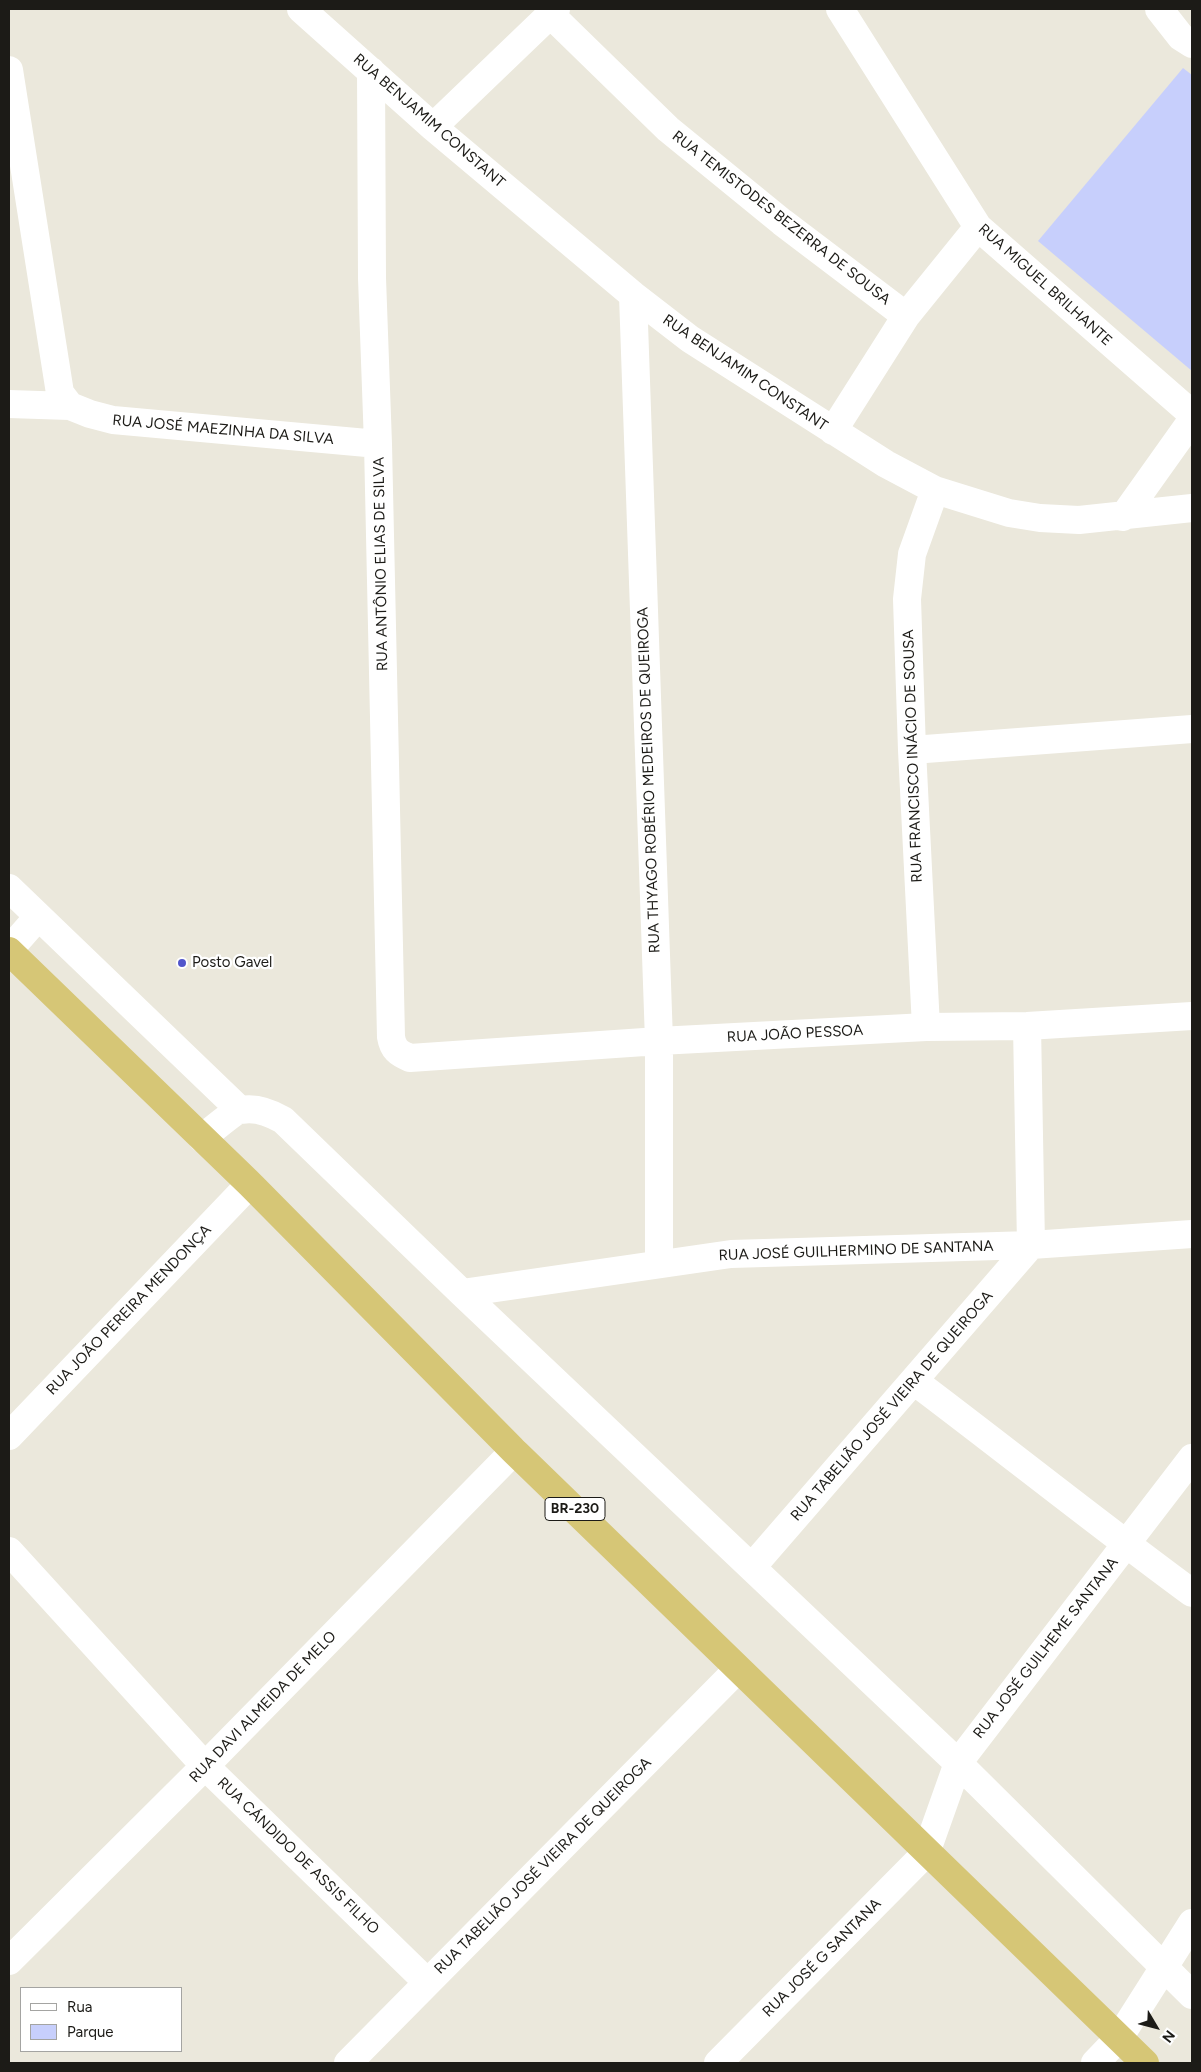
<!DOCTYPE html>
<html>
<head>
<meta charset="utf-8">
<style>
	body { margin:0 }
	#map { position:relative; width:1201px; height:2072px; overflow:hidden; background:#ebe8dc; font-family:Figtree,sans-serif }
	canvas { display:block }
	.frame { position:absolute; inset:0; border:10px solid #1c1b17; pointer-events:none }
	.legend { position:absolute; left:20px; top:1987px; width:162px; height:65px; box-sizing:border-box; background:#fff; border:1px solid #a4a4a2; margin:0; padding:6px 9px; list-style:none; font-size:15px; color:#1c1b17 }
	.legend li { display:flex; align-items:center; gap:10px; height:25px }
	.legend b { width:25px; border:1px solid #a4a4a2 }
	.north { position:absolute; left:1131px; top:2002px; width:50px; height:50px; -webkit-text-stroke:4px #fff; paint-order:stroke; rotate:127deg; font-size:14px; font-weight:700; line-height:20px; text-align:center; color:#1c1b17 }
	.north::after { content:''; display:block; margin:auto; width:18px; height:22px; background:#1c1b17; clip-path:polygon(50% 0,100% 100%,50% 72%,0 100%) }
</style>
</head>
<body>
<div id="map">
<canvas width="1201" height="2072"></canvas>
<div class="frame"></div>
<ul class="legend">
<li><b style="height:6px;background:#fff"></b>Rua</li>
<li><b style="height:14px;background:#c7cffc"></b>Parque</li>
</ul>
<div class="north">N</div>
</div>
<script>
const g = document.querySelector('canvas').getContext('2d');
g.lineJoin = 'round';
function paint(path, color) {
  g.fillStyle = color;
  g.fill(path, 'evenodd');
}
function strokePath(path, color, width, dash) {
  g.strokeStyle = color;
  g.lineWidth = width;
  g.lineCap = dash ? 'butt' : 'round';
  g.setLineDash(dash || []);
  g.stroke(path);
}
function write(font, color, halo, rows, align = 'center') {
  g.font = font + ' Figtree,sans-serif';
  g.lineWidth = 4.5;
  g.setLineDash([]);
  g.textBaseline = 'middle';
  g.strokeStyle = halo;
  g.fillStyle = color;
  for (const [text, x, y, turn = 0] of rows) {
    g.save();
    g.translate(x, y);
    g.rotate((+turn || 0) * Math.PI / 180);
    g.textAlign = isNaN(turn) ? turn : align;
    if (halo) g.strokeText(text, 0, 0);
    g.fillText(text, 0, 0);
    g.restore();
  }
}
paint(new Path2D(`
	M1183,68l9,7v296l-154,-130z`), '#c7cffc');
strokePath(new Path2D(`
	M301,9l132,118 200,168 57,44 196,125 49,26 74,23 31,5 39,2 113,-12
	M840,9l138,218 214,187
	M1159,9l22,28 11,7
	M550,14l118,115 114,93 124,94
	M9,70l51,323 10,13
	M371,71l1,207 6,166 13,593c2,12 7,16 19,21l249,-17 267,-14 101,-1 165,-10
	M433,127l123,-118
	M633,295l26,746v223
	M9,404l61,2 20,8 23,6 265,24
	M833,431l73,-115 72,-89
	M1123,517l69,-97
	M912,750l280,-21
	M9,888l231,222
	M9,950l29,-33
	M926,1027l-14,-277 -5,-151 5,-45 23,-64
	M202,1138c8,-6 32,-27 39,-28 14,-3 30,3 42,10l179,173 496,470 234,232
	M462,1293l269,-39 300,-9 161,-11
	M914,1381c93,70 184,143 278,212
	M9,1436l241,-252
	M9,1551l196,215 222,216
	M752,1567l279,-322 -4,-219
	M9,1961l196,-195 309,-315
	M348,2063l390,-394
	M718,2063l208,-210 32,-90 234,-305
	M1095,2063l24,-25 73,-115`), '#fff', 28);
strokePath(new Path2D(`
	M9,951l241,233 264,267 631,612`), '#d6c676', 28);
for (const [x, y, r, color] of [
	[182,963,5,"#5155cb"]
]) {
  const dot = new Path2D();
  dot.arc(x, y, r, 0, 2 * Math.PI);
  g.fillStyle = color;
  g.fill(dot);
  strokePath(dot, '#fff', 2);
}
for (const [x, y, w] of [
	[575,1509,60]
]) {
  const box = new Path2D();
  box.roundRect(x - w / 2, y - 11.5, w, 23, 4);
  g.fillStyle = '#fff';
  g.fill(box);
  strokePath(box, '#1c1b17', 1);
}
write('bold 14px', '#1c1b17', null, [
	["BR-230",575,1509]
]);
write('15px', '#1c1b17', '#fff', [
	["RUA BENJAMIM CONSTANT",429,121,41],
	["RUA TEMISTODES BEZERRA DE SOUSA",781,218,38],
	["RUA MIGUEL BRILHANTE",1045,285,42],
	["RUA BENJAMIM CONSTANT",745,373,34],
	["RUA JOSÉ MAEZINHA DA SILVA",223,430,5],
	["RUA ANTÔNIO ELIAS DE SILVA",381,564,-91],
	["RUA FRANCISCO INÁCIO DE SOUSA",913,756,-92],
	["RUA THYAGO ROBÉRIO MEDEIROS DE QUEIROGA",649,780,-92],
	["RUA JOÃO PESSOA",795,1034,-3],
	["RUA JOSÉ GUILHERMINO DE SANTANA",856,1251,-2],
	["RUA JOÃO PEREIRA MENDONÇA",129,1310,-46],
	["RUA TABELIÃO JOSÉ VIEIRA DE QUEIROGA",892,1406,-49],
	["RUA JOSÉ GUILHEME SANTANA",1046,1648,-52],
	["RUA DAVI ALMEIDA DE MELO",263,1707,-46],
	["RUA CÁNDIDO DE ASSIS FILHO",298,1856,44],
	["RUA TABELIÃO JOSÉ VIEIRA DE QUEIROGA",543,1866,-45],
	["RUA JOSÉ G SANTANA",822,1958,-45]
]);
write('15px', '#1c1b17', '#fff', [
	["Posto Gavel",192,963]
], 'left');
</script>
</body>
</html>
